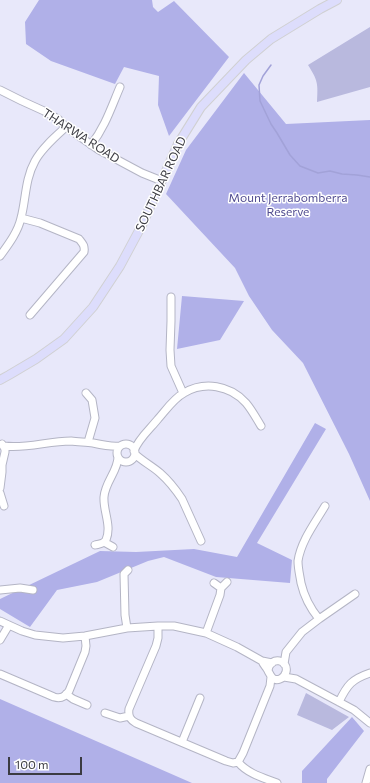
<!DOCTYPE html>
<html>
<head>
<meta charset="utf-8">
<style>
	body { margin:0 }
	#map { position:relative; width:370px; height:783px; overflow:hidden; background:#e8e8fa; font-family:Commissioner,sans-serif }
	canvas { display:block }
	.scale { position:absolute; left:8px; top:757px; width:74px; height:18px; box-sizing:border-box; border:2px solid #3b3b42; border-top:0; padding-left:5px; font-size:12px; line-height:14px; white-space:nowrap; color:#3b3b42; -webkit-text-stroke:3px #fff; paint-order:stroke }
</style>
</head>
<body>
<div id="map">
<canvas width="370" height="783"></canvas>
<div class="scale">100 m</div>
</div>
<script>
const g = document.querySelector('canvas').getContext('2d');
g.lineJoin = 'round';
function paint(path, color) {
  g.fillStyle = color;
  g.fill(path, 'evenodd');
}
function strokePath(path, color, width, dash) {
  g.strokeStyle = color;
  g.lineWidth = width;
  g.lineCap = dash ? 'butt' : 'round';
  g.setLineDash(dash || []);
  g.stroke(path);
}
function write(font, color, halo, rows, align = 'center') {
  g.font = font + ' Commissioner,sans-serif';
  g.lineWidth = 3;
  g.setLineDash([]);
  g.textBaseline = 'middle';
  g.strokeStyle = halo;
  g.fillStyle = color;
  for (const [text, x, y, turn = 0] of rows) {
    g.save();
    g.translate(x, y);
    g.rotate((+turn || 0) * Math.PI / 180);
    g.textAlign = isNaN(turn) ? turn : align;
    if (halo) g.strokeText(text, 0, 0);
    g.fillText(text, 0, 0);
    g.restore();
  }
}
paint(new Path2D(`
	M370,27v60l-53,15c1,-19 1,-21 -9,-37z
	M306,693l43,24 -17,13 -35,-15z`), '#b9b9de');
paint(new Path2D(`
	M39,0h113l1,7 5,5 16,-11 55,56 -60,79 -11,-31 1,-29 -35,-9 -9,17 -64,-23 -25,-17 -1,-22z
	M244,73l42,51 84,-4v381l-21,-47 -46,-91 -31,-33 -23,-34 -14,-28 -69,-74 20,-44z
	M182,296l62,5 -24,39 -43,9z
	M315,423l11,6 -69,114 35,17 -2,23 -74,-6 -52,-20 -16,4 -51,21 -40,8 -27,37 -30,-18v-10l100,-48 36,1 58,-3 43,8z
	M0,699l192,84h-192z
	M352,717l12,14 -37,48v4h-25v-12z`), '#b0b0e8');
strokePath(new Path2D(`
	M271,65l-8,11 -4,9 1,16 11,23 6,9 13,22 10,11 18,7 12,-2 12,3 15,1 13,2`), '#a2a2d8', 1.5);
const minor = new Path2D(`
	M0,90l22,11 22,10 14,8 8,8 33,23 43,23 20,8
	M91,145c14,-18 20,-37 29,-58
	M21,218l19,5 39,16c4,5 6,7 5,13l-54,63
	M0,256c8,-11 18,-24 21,-38 5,-19 4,-39 14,-57 7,-13 20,-24 31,-34
	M171,297v24l-1,29 1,16 12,27
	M86,393l6,7 3,18 -7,24
	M117 453a9 9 0 1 1 18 0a9 9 0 1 1-18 0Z
	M4,446c22,3 44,-5 67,-5 7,1 15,1 22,2 9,2 18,4 27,3
	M134,451c4,-12 17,-23 24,-32 8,-9 16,-21 26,-26 20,-12 46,-8 62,10 6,7 10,15 15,23
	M135,454c7,7 17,12 25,19 8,7 16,17 22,26l19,42
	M0,488l2,-16v-7l3,-13v-3l-3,-5
	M0,493l4,13
	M104,542l9,5
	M95,545c4,-1 9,-1 11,-5 6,-14 -3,-29 -2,-43 1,-15 14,-26 14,-40
	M221,588l6,-6
	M0,590l20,-2 13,2
	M319,619c-9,-11 -15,-23 -18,-36 -1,-7 -3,-14 -3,-22 3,-20 17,-38 27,-55
	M0,621l22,10 13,4 28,3 22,-2 42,-8 31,-2h16l32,7 31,14 25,14 10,2
	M158,626v12l-2,8 -27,63c-1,7 1,11 7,14l90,38 7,2 5,-1 5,-9 27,-67 1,-9
	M127,628l-2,-13 -1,-41 4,-4
	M206,633l14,-38 1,-7 -7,-5
	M0,640l9,-15
	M262,661c1,3 3,5 5,8 3,5 5,13 13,10 3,-1 5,-4 6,-7 3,-12 -15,-17 -18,-2
	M284,664l2,-12 16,-20 17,-13 36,-25
	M0,674l54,23c7,2 11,0 15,-6l16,-39 1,-6 -1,-10
	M284,677l12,2 58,31 16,13
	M66,694l7,5 14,6
	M339,702c8,-17 13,-23 31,-29
	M105,713l15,5 9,-2
	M182,742l18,-44
	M238,762c10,12 26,16 39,21
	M366,783l4,-14`);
const major = new Path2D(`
	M0,380l9,-5 27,-16 28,-20 29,-32 27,-41 22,-41 36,-81 23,-37 45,-47 25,-21 49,-30 17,-9`);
strokePath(minor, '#b4b5c5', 9);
strokePath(major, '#d0d0d2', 10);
strokePath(minor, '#fff', 7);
strokePath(major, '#ddddfc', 8);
write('12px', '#3b3b42', '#fff', [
	["THARWA ROAD",81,136,33],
	["SOUTHBAR ROAD",161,184,-65]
]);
write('12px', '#514c90', '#fff', [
	["Mount Jerrabomberra",288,198],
	["Reserve",288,212]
]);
</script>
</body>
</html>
